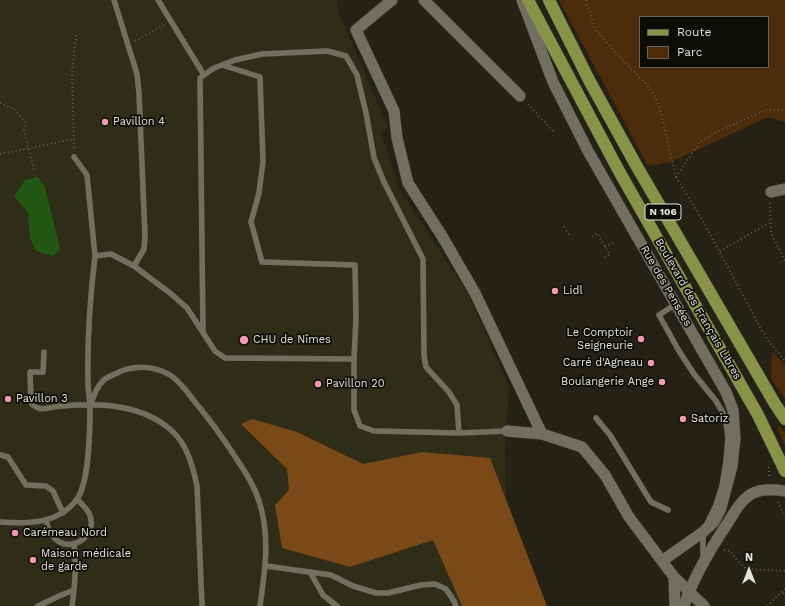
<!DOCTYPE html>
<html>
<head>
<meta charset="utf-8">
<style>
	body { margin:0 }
	#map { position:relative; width:785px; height:606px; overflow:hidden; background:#252215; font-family:"Work Sans",sans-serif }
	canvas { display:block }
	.legend { position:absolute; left:639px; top:16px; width:130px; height:52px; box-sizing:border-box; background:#0d0c06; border:1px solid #63625b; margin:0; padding:5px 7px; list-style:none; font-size:12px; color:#e5e4db }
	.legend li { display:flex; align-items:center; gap:8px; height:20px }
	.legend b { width:20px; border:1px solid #63625b }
	.north { position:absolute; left:729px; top:550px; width:40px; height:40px; -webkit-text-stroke:3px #0d0c06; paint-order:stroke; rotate:0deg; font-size:11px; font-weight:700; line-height:16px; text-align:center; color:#e5e4db }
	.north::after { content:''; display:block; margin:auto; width:14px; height:18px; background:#e5e4db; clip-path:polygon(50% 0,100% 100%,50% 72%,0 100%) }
</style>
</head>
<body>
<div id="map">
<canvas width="785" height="606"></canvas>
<ul class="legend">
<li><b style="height:5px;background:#879448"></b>Route</li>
<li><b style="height:11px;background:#4d2c0b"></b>Parc</li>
</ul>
<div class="north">N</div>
</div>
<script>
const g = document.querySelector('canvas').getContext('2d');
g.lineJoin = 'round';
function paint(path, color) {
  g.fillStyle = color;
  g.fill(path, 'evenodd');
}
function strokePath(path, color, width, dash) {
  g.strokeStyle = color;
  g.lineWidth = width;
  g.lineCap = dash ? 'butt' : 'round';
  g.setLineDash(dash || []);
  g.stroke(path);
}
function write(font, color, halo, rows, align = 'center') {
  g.font = font + ' "Work Sans",sans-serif';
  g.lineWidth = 3.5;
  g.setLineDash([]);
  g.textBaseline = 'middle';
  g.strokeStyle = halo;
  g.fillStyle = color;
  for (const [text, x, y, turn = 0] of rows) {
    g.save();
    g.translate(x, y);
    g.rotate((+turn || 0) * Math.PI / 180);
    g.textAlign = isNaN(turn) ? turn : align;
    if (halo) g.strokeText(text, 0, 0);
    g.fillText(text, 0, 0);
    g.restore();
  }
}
paint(new Path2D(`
	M0,0h337l2,13 49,115 -7,4 19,59 68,102 41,94 -4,64 1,48 27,107h-533z`), '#2f2c17');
paint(new Path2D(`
	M559,0h226v122l-17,-5 -97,45 -23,4zM640,17h128v50h-128z
	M772,351l13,14v34l-14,-20z
	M780,426l5,8v12l-8,-18z`), '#4d2c0b');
paint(new Path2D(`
	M252,419l45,13 66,32 59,-12 68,6 57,148h-85l-29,-66 -83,27 -68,-19 -7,-43 14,-15 -2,-21 -46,-45z`), '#7b4918');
paint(new Path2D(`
	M38,177l7,10 15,62 -7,7 -17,-5 -6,-13 -2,-25 -14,-17 11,-16z`), '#225813');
const lane = new Path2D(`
	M114,0l23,74 2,19 6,143 -1,13 -10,17
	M158,0l46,75
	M222,65l38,12 3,84 -4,32 -8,29 11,40 93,3 1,53 -2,41
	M74,157l13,18 8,81
	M676,304l-17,11 20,36 15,23 22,27 7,12 3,10 2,15 -2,24 -4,24 -6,19 -13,27v26
	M203,332l-3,-254 14,-10 21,-8 27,-6 65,-3 19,5 11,19 9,38 8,45 10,24 39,77 1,96 2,12 23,25 8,13 2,28
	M44,352l-1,20h-13l1,31c10,11 18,3 31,3 37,-3 81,-2 110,25 15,13 21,36 25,55l5,120
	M91,404c3,-9 6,-18 13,-24 3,-3 7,-4 11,-6 17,-9 38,-9 55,1 10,6 18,18 25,27 15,18 28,36 41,56 10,15 19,29 24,46 10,34 5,67 0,102
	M596,418l14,17 41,67 17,8
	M0,455l8,2 18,28 20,1 7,5 10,22
	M46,520c9,44 56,20 43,-7 -3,-5 -8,-10 -12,-14
	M0,522c28,2 59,2 77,-23 12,-16 13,-71 13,-92 0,-8 -2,-16 -2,-24 -1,-43 2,-85 7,-127l16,-2 23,12 36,27 17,15 28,43 10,7 129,1v51l6,16 14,5 85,2 48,-2
	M266,566l65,9 22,11 23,7h12l33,-8 14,-1 11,5 8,12 2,5
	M310,572l13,23 14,11
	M38,606l21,-10 15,-6
	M72,606c3,-21 5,-41 2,-62`);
const street = new Path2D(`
	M392,0l-36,30 38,81 3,27 11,45 34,53 33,57 67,141
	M424,0l96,96
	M522,0l31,82 35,69 138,241 7,18 2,29 -3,27 -11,42 -7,14 -11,10 -41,29
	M771,192l14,-3
	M507,431l35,3 40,13 23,28 24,42 45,60 30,29
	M674,577l1,29
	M684,606c10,-30 26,-56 43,-82 6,-9 11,-20 20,-27 10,-9 25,-8 38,-6`);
const primary = new Path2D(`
	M528,0l92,173 138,242 27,56
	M549,0l40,80 47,85 139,239 10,15`);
strokePath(lane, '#3d3c32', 6);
strokePath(street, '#3d3c32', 12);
strokePath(primary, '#3d3c32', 13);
strokePath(new Path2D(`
	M586,0l9,29 24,27 29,30 8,12 5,15 15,64 27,44 58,108 9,14 15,18
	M135,41l29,-16
	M0,103l14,6 11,13 -1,8 10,40
	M528,104l25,27
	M74,148l-2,-74 4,-39
	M0,154l74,-15
	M676,177l23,-34 17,-11 50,-22h19
	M770,203l1,30 14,28
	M564,227l6,10
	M592,236l5,-3 13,22 -5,2
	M605,247l11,-5
	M720,251l49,-28
	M769,467v11
	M778,502l7,15
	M724,550l6,1 5,7 11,11 39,2
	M783,593l2,4
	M767,606l18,-17`), '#605e52', 2, [1, 3]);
strokePath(lane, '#716f5f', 5.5);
strokePath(street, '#716f5f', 11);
strokePath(primary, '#879448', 12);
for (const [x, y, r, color] of [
	[105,122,4,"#f19ab2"],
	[555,291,4,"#f19ab2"],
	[641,339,4,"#f19ab2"],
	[244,340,5,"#f19ab2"],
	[651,363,4,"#f19ab2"],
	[662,382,4,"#f19ab2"],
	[318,384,4,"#f19ab2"],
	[8,399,4,"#f19ab2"],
	[683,419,4,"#f19ab2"],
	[15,533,4,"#f19ab2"],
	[33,560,4,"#f19ab2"]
]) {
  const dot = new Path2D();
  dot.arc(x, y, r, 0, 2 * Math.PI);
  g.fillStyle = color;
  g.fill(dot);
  strokePath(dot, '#0d0c06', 1.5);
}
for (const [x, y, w] of [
	[663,212,36]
]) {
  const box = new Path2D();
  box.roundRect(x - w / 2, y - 8, w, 16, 3);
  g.fillStyle = '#0d0c06';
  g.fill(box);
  strokePath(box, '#e5e4db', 1);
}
write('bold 10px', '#e5e4db', null, [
	["N 106",663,212]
]);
write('11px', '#e5e4db', '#0d0c06', [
	["Pavillon 4",113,122],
	["Lidl",563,291],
	["Le Comptoir",633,333,"right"],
	["Seigneurie",633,346,"right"],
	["CHU de Nîmes",253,340],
	["Carré d'Agneau",643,363,"right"],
	["Boulangerie Ange",654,382,"right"],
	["Pavillon 20",326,384],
	["Pavillon 3",16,399],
	["Satoriz",691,419],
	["Carémeau Nord",23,533],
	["Maison médicale",41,554],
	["de garde",41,567]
], 'left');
write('11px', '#e5e4db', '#0d0c06', [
	["Rue des Pensées",666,286,60],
	["Boulevard des Français Libres",698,309,60]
]);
</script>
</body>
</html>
